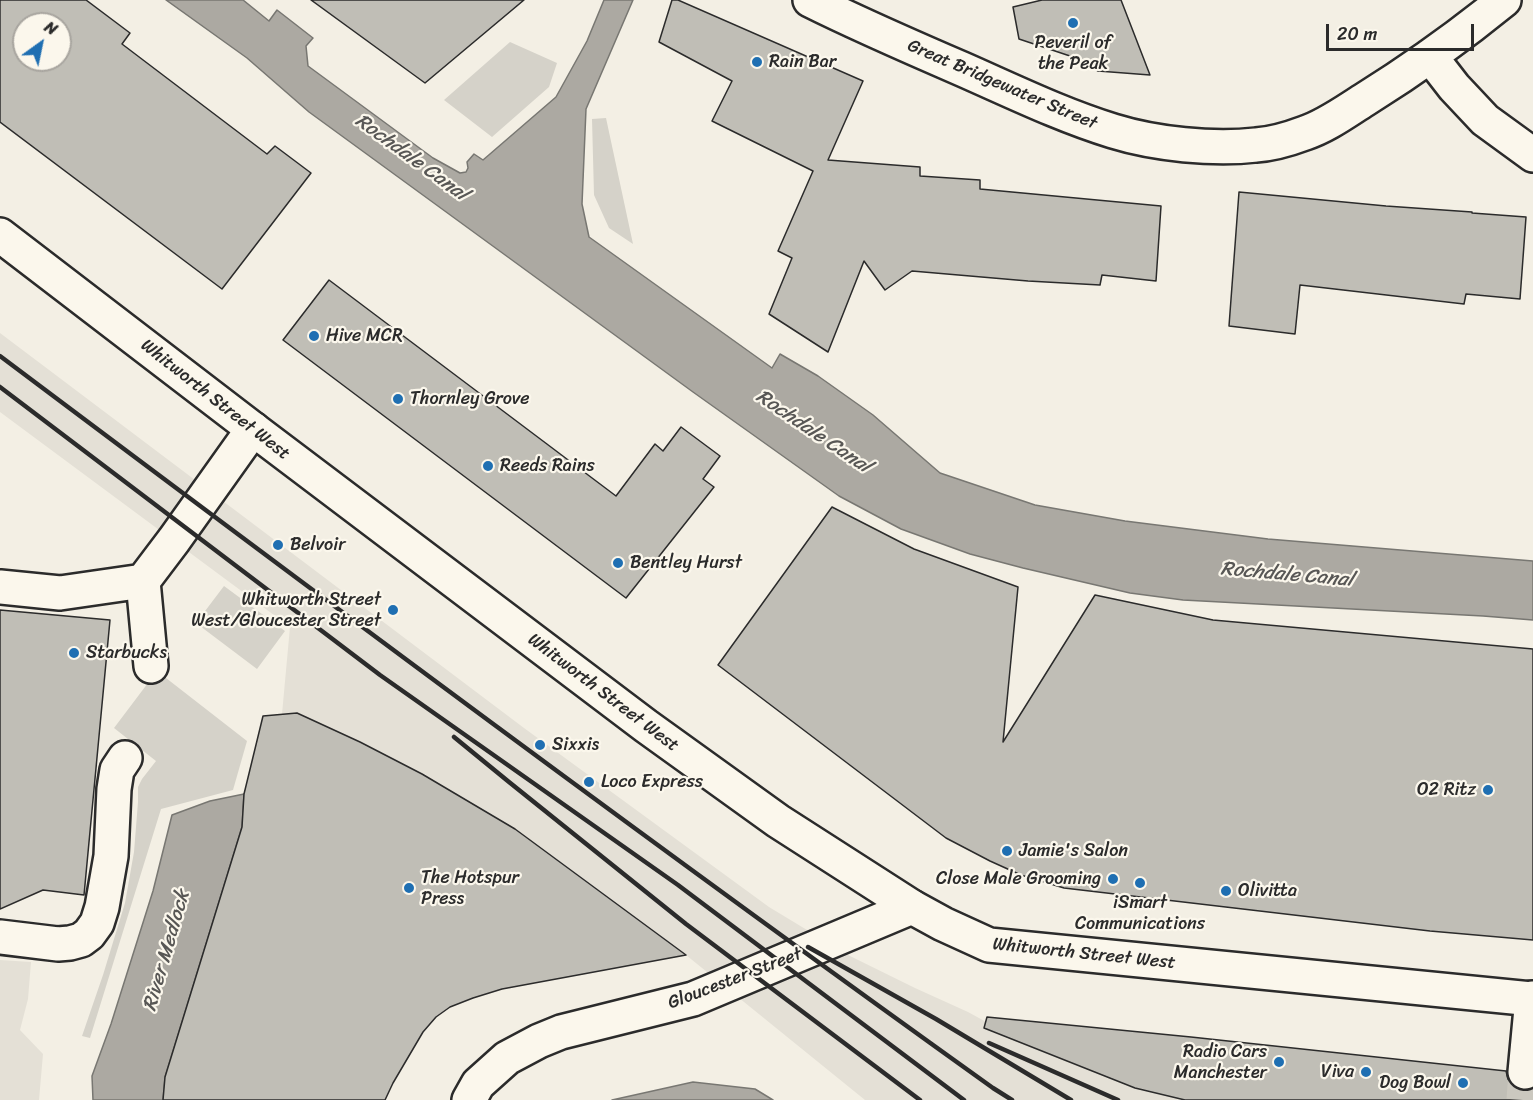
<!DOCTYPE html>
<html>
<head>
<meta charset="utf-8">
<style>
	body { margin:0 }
	#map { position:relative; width:1533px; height:1100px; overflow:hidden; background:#f3efe4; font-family:Sriracha,sans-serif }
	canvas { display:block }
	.north { position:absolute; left:12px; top:12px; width:60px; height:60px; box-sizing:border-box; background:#fbf7ec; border:2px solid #a8a59f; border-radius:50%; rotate:33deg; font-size:16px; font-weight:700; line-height:24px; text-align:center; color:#2b2b2b }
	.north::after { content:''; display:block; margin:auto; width:21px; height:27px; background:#1f6fb2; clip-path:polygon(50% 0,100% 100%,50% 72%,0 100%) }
	.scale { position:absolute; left:1326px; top:24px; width:148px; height:27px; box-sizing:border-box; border:3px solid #2b2b2b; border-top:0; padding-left:8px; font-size:18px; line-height:21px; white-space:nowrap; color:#2b2b2b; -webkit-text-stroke:4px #fbf7ec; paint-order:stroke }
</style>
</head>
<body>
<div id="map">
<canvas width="1533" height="1100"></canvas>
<div class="north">N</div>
<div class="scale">20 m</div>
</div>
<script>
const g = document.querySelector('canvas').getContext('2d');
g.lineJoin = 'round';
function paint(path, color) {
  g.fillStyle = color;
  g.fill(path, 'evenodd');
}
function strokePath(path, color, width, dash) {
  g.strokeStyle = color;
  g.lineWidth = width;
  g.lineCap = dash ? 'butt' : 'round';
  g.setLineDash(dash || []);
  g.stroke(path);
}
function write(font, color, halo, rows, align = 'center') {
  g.font = font + ' Sriracha,sans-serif';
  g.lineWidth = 4.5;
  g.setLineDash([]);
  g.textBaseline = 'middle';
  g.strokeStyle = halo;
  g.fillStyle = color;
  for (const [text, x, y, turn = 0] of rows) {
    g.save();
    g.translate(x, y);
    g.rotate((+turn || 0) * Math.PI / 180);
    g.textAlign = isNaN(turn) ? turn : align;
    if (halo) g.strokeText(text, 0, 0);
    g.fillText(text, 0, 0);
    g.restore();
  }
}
paint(new Path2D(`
	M0,333l524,395 245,179 81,49 65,32 53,24 44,24 123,52 50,12h-320l-179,-145 -171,-126 -93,-55 -124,-61 -16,1 8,-87 -290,-215z
	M0,960l31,2 -3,37 -8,31 23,24 -4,46h-39z`), '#e4e0d6');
paint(new Path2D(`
	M510,42l47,21 -8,24 -57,50 -48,-37z
	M606,118l27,126 -24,-16 -15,-33 -2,-76z
	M224,586l61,45 -28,38 -61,-46z
	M157,671l90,70 -14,49 -72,19 -71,229 -8,-2 21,-61 22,-72 9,-51 4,-50v-15l4,-8 14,-18 -42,-33z`), '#d5d2c9');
const water = new Path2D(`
	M166,0h77l26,21 8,-11 36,28 -7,8 2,20 125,92 27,15 6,-1 2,-4 -1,-6 7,-8 9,6 73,-63 31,-56 17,-41h29l-47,109 -4,95 7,33 183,131 8,-14 38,22 55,39 67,58 95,32 90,16 143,18 265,22v59l-50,-4 -300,-16 -53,-7 -107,-25 -53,-14 -69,-25 -62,-33 -146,-104 -384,-280 -62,-54z
	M244,794l-2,33 -77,250 -2,23h-70l-1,-24 19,-52 42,-133 19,-76 38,-14z
	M693,1082l62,7 18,11h-161z`);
paint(water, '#aca9a2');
strokePath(water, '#787772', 1.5);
const building = new Path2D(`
	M0,0h86l44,33 -8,11 145,110 8,-8 36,27 -89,116 -222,-167zM24,24h36v36h-36z
	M311,0h213l-99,83z
	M672,0h6l185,81 -35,79 92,7v9l60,4v9l181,17 -5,75 -54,-6 -2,10 -72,-4 -116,-10 -27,19 -21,-29 -36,91 -59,-38 23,-56 -14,-7 35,-80 -101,-50 20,-40 -73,-39z
	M1042,0h79l29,75 -52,-4 -25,-14 -54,-18 -6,-32z
	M1239,192l147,14 86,6v1l54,4 -6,82 -54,-5 -2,10 -164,-19 -5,49 -66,-8z
	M329,280l287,216 39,-52 8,7 18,-24 39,29 -17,23 11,8 -88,111 -343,-258z
	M832,507l82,42 104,38 -15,155 92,-147 118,25 320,29v291l-103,-9 -366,-43 -43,-13 -31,-14 -44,-23 -228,-173z
	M0,610l110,10 -26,275 -41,-5 -43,19z
	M297,713l63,29 62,32 93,55 171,126 -184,34 -29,9 -23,9 -14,10 -13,15 -30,51 -8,17h-222l2,-23 77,-250 2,-33 19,-78z
	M987,1017l204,20 315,34 2,8 6,8 9,4 4,-1 -1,10h-341l-50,-12 -151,-60z`);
paint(building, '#c0beb6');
strokePath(building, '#2b2b2b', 1.5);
strokePath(new Path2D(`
	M1523,1100l2,-28`), '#cbc8bf', 33, [33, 16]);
const minor = new Path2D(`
	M810,0c50,25 101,47 152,69 50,22 99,46 151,62 42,13 100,19 143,14 16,-1 33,-6 49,-12 21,-7 40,-21 59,-33 48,-30 96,-64 140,-100
	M1430,56l24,31 31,33 48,35
	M143,581l8,85
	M0,587l60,6 83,-12 31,-41 79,-111
	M0,937l58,7 12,-1 11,-3 8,-6 8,-11 5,-16 9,-51 3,-67 3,-19 8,-12
	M1525,1072l7,-74
	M469,1100l9,-16 29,-26 32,-17 22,-9 132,-33 219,-92`);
const major = new Path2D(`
	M0,235l253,194 393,297 132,95 134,86 31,17 46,21 544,54`);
strokePath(minor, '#2b2b2b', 38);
strokePath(major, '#2b2b2b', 38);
strokePath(minor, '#fbf7ec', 33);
strokePath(major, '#fbf7ec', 33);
strokePath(new Path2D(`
	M0,356c329,247 659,493 993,732l19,12
	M0,387l380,288 298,210 286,215
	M454,737l55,45 177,142 234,176
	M808,947l128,72 135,81
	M989,1043l129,57`), '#2b2b2b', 4.5);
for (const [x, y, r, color] of [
	[1073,23,6,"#1f6fb2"],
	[757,62,6,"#1f6fb2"],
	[314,336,6,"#1f6fb2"],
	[398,399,6,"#1f6fb2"],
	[488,466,6,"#1f6fb2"],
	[278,545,6,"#1f6fb2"],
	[618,563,6,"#1f6fb2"],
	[393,610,6,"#1f6fb2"],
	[74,653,6,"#1f6fb2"],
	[540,745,6,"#1f6fb2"],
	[589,782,6,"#1f6fb2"],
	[1488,790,6,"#1f6fb2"],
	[1007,851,6,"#1f6fb2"],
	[1113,879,6,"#1f6fb2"],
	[1140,883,6,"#1f6fb2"],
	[409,888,6,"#1f6fb2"],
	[1226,891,6,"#1f6fb2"],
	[1279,1062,6,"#1f6fb2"],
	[1366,1072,6,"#1f6fb2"],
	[1463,1083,6,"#1f6fb2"]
]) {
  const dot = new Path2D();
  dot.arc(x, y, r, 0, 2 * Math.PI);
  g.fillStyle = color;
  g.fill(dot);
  strokePath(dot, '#fbf7ec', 2);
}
write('18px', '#2b2b2b', '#fbf7ec', [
	["Peveril of",1073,43,"center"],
	["the Peak",1073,64,"center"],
	["Rain Bar",769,62],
	["Hive MCR",326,336],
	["Thornley Grove",410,399],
	["Reeds Rains",500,466],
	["Belvoir",290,545],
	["Bentley Hurst",630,563],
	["Whitworth Street",381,600,"right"],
	["West/Gloucester Street",381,621,"right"],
	["Starbucks",86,653],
	["Sixxis",552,745],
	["Loco Express",601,782],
	["O2 Ritz",1476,790,"right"],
	["Jamie's Salon",1019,851],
	["The Hotspur",421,878],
	["Press",421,899],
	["Close Male Grooming",1101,879,"right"],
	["Olivitta",1238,891],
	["iSmart",1140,903,"center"],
	["Communications",1140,924,"center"],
	["Radio Cars",1267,1052,"right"],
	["Manchester",1267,1073,"right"],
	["Viva",1354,1072,"right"],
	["Dog Bowl",1451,1083,"right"]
], 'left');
write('18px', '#2b2b2b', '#fbf7ec', [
	["Great Bridgewater Street",1002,85,23],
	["Whitworth Street West",215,400,38],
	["Whitworth Street West",603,693,37],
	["Whitworth Street West",1084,954,6],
	["Gloucester Street",735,979,-21]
]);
write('italic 20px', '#585755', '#fbf7ec', [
	["Rochdale Canal",411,158,36],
	["Rochdale Canal",813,432,34],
	["Rochdale Canal",1287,575,5],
	["River Medlock",167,951,-74]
]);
</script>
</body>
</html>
